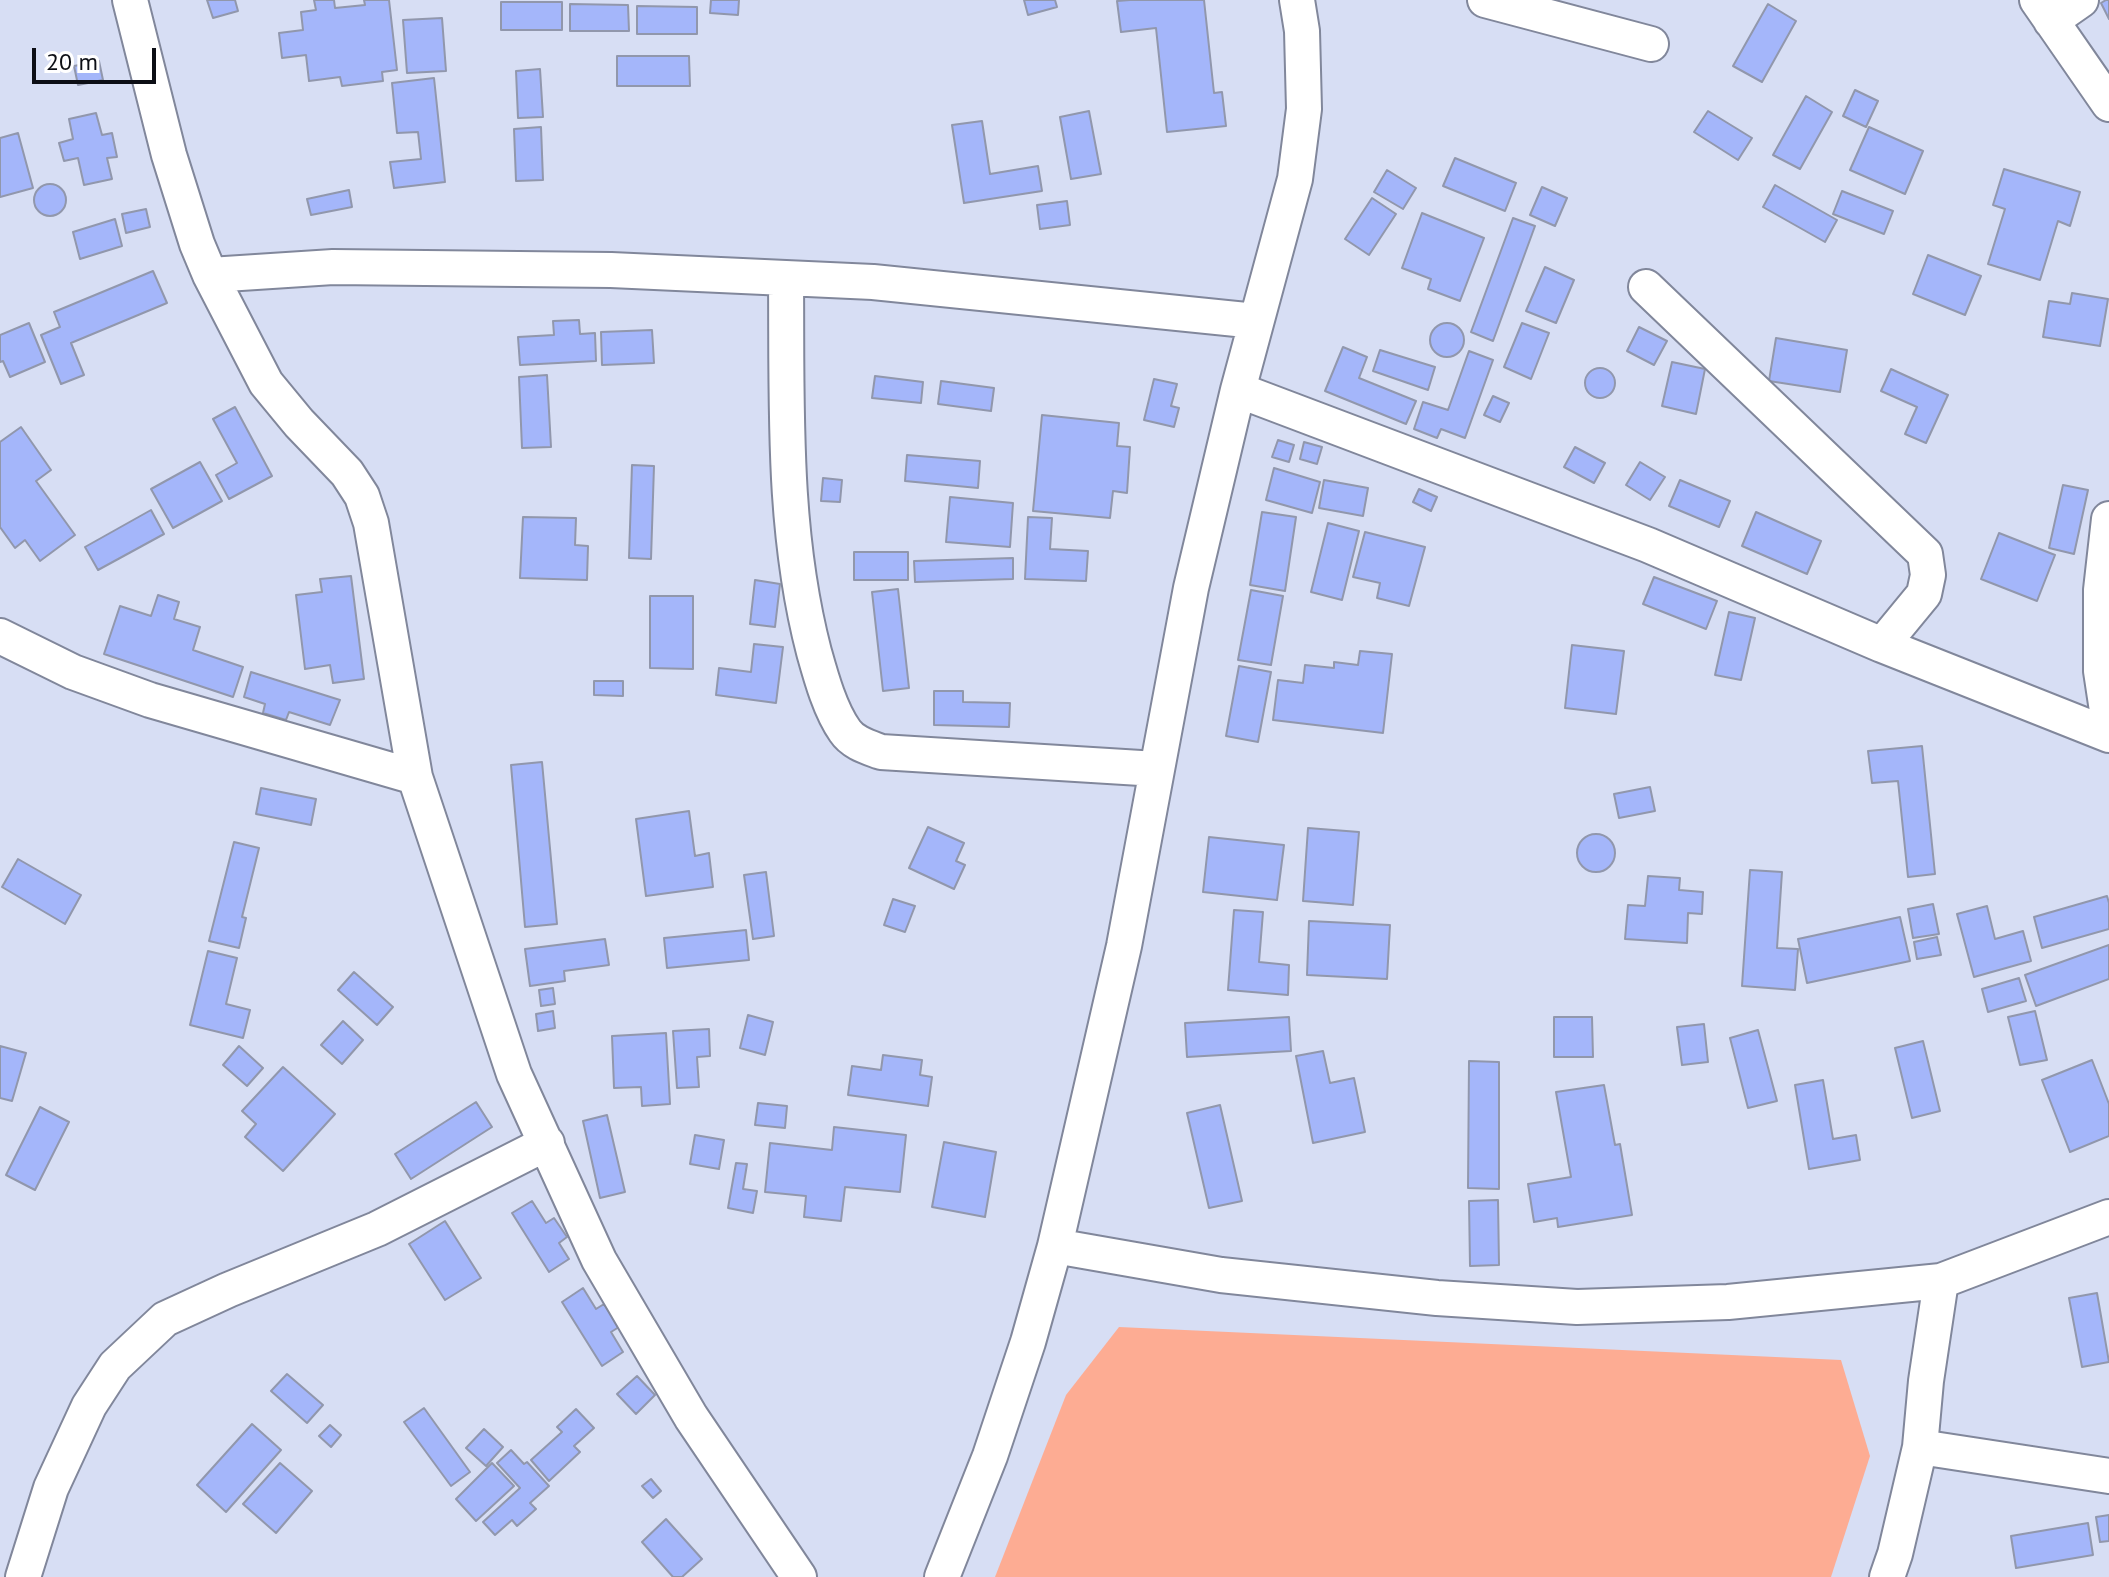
<!DOCTYPE html>
<html>
<head>
<meta charset="utf-8">
<style>
	body { margin:0 }
	#map { position:relative; width:2109px; height:1577px; overflow:hidden; background:#d7def4; font-family:"PT Sans",sans-serif }
	canvas { display:block }
	.scale { position:absolute; left:32px; top:48px; width:124px; height:36px; box-sizing:border-box; border:4px solid #0c0e15; border-top:0; padding-left:10px; font-size:24px; line-height:28px; white-space:nowrap; color:#0c0e15; -webkit-text-stroke:6px #fff; paint-order:stroke }
</style>
</head>
<body>
<div id="map">
<canvas width="2109" height="1577"></canvas>
<div class="scale">20 m</div>
</div>
<script>
const g = document.querySelector('canvas').getContext('2d');
g.lineJoin = 'round';
function paint(path, color) {
  g.fillStyle = color;
  g.fill(path, 'evenodd');
}
function strokePath(path, color, width, dash) {
  g.strokeStyle = color;
  g.lineWidth = width;
  g.lineCap = dash ? 'butt' : 'round';
  g.setLineDash(dash || []);
  g.stroke(path);
}
paint(new Path2D(`
	M1119,1327l722,33 29,96 -39,121h-836l71,-182z`), '#fdac93');
const building = new Path2D(`
	M207,0h28l3,11 -25,7z
	M314,0h20l1,8 30,-3 -1,-5h25l8,70 -15,2 1,9 -41,5 -2,-9 -31,4 -3,-26 -24,3 -3,-25 24,-3 -2,-18 15,-2z
	M711,0h28l-1,15 -28,-2z
	M1024,0h31l2,7 -29,8z
	M1130,0h74l10,93 8,-1 4,34 -59,6 -11,-104 -35,4 -4,-31z
	M2106,0h3v19l-8,-16z
	M501,2h61v28h-61z
	M570,4l58,1 1,26h-59z
	M1768,4l28,17 -34,61 -29,-16z
	M637,6l60,1v27h-60z
	M442,18l4,53 -39,2 -4,-53z
	M617,56h72l1,30h-73z
	M99,61l4,19 -25,5 -4,-19z
	M540,69l3,48 -25,1 -2,-47z
	M434,78l11,104 -51,6 -4,-26 31,-3 -3,-27 -21,1 -5,-50z
	M1855,90l23,11 -12,26 -23,-11z
	M1806,96l26,16 -32,57 -27,-14z
	M1089,111l12,63 -30,5 -11,-62z
	M1708,111l44,27 -14,22 -44,-28z
	M96,113l6,22 10,-2 5,24 -10,1 5,21 -28,6 -6,-27 -14,3 -5,-18 14,-4 -4,-20z
	M982,121l8,53 48,-8 4,25 -78,12 -12,-78z
	M541,127l2,53 -27,1 -2,-52z
	M1869,127l54,24 -18,43 -55,-24z
	M18,133l15,55 -33,9v-59z
	M1455,158l61,25 -11,28 -62,-25z
	M2004,169l76,23 -10,34 -12,-5 -18,59 -52,-16 17,-55 -12,-4z
	M1387,170l29,18 -13,21 -29,-17z
	M34 200a16 16 0 1 1 32 0a16 16 0 1 1-32 0Z
	M1775,185l62,35 -12,22 -62,-35z
	M1542,187l25,11 -12,28 -25,-11z
	M349,190l3,17 -41,8 -4,-16z
	M1842,191l51,20 -9,23 -51,-20z
	M1372,198l24,16 -27,41 -24,-16z
	M1067,201l3,24 -30,4 -3,-24z
	M146,209l4,18 -24,6 -4,-19z
	M1422,213l62,25 -24,63 -32,-12 3,-10 -29,-11z
	M1513,218l22,8 -42,115 -22,-9z
	M115,219l7,27 -42,13 -7,-27z
	M1928,255l53,21 -16,39 -52,-21z
	M1545,267l29,13 -18,43 -30,-12z
	M153,271l14,32 -96,40 13,32 -23,9 -20,-49 19,-8 -6,-15z
	M2072,293l36,6 -8,47 -57,-9 6,-36 21,3z
	M579,320l1,14 15,-1 1,28 -76,4 -2,-28 36,-2 -1,-14z
	M29,323l16,39 -35,15 -7,-16 -3,1v-27z
	M1522,323l27,10 -18,46 -27,-12z
	M1430 340a17 17 0 1 1 34 0a17 17 0 1 1-34 0Z
	M1639,327l28,14 -13,24 -27,-14z
	M652,330l2,33 -52,2 -1,-33z
	M1776,338l71,12 -7,42 -71,-11z
	M1343,347l24,10 -8,21 57,23 -10,23 -81,-33z
	M1380,350l55,17 -7,23 -55,-19z
	M1469,351l24,9 -28,78 -24,-9 -4,9 -23,-9 9,-27 25,8z
	M1672,362l33,7 -9,45 -34,-8z
	M1585 383a15 15 0 1 1 30 0a15 15 0 1 1-30 0Z
	M1891,369l57,26 -22,48 -21,-9 12,-27 -36,-16z
	M547,375l4,72 -29,1 -3,-71z
	M875,376l48,6 -2,21 -49,-5z
	M1154,379l23,5 -6,22 8,2 -5,19 -30,-7z
	M941,381l53,7 -3,23 -53,-7z
	M1493,396l16,7 -9,19 -16,-7z
	M235,407l37,69 -43,23 -13,-24 21,-12 -24,-44z
	M1042,415l77,8 -2,23 13,1 -3,46 -14,-2 -3,27 -77,-7z
	M21,427l30,43 -15,11 39,54 -35,26 -15,-21 -10,8 -15,-21v-85z
	M1278,440l16,5 -5,17 -17,-5z
	M1304,442l18,5 -5,17 -17,-5z
	M1575,447l30,16 -11,20 -30,-16z
	M907,455l73,6 -2,27 -73,-7z
	M200,462l22,39 -49,27 -22,-39z
	M1640,462l25,15 -15,23 -24,-15z
	M632,465l22,1 -3,93 -22,-1z
	M1274,468l46,14 -8,31 -46,-13z
	M823,478l19,2 -2,22 -19,-1z
	M1324,480l44,8 -5,28 -44,-8z
	M1680,480l50,21 -11,26 -50,-21z
	M2063,485l25,5 -14,64 -25,-6z
	M1419,489l18,8 -6,14 -18,-9z
	M950,497l63,6 -3,44 -64,-5z
	M151,510l13,24 -66,36 -13,-23z
	M1262,512l34,5 -11,74 -35,-6z
	M1756,512l65,29 -14,33 -65,-28z
	M523,517l53,1 -1,27 13,1 -1,34 -67,-2z
	M1028,517l24,1 -2,31 38,2 -2,30 -61,-2z
	M1328,523l31,8 -17,69 -31,-8z
	M1365,532l60,15 -16,59 -32,-8 3,-15 -27,-6z
	M1999,533l56,22 -18,46 -56,-22z
	M854,552h54v28h-54z
	M1013,558v21l-98,3 -1,-21z
	M351,576l13,103 -31,4 -3,-18 -25,4 -9,-74 26,-3 -2,-13z
	M1654,577l63,24 -11,28 -63,-25z
	M755,580l25,4 -5,43 -25,-3z
	M898,589l11,99 -26,3 -11,-99z
	M1251,590l32,6 -12,69 -33,-5z
	M158,595l21,7 -5,17 26,8 -7,23 50,17 -10,30 -129,-43 16,-48 31,10z
	M650,596h43v73l-43,-1z
	M1729,612l26,6 -14,62 -26,-5z
	M754,644l29,3 -7,56 -60,-8 3,-27 32,4z
	M1572,645l52,6 -8,63 -51,-6z
	M1360,651l32,3 -9,79 -110,-13 5,-40 25,3 2,-18 29,3v-6l24,3z
	M1239,666l32,6 -13,70 -32,-6z
	M251,672l89,28 -10,25 -41,-13 -3,8 -23,-7 2,-9 -21,-7z
	M594,681h29v15l-29,-1z
	M934,691h29v11l47,1 -1,24 -75,-2z
	M1922,746l13,128 -27,3 -10,-96 -26,2 -4,-32z
	M542,762l15,162 -32,3 -14,-162z
	M1650,787l5,24 -36,7 -5,-24z
	M261,788l55,11 -5,26 -55,-11z
	M689,811l6,45 14,-3 4,34 -67,9 -10,-77z
	M928,827l36,16 -8,18 9,4 -11,24 -45,-21z
	M1308,828l51,4 -6,73 -50,-4z
	M1577 853a19 19 0 1 1 38 0a19 19 0 1 1-38 0Z
	M1209,837l75,8 -7,55 -74,-8z
	M234,842l25,6 -17,69 4,1 -7,30 -30,-7z
	M18,859l63,36 -16,29 -63,-37z
	M1750,870l32,2 -5,76 21,1 -3,41 -53,-4z
	M766,872l8,64 -21,3 -9,-64z
	M1648,876l32,2 -1,12 24,2 -1,22 -14,-1 -1,30 -62,-4 3,-34 17,1z
	M2107,896l2,7v26l-67,19 -8,-31z
	M893,899l22,7 -10,26 -21,-7z
	M1933,904l6,30 -26,4 -5,-29z
	M1987,906l8,33 28,-8 8,30 -57,16 -17,-63z
	M1234,910l29,2 -4,50 30,3 -1,30 -60,-5z
	M1900,917l10,44 -103,22 -9,-44z
	M1309,921l81,4 -3,54 -80,-4z
	M746,930l3,30 -82,8 -3,-30z
	M1937,937l4,18 -24,4 -3,-17z
	M605,939l4,26 -45,6 1,10 -35,5 -5,-37z
	M2109,945v34l-73,27 -11,-31z
	M208,951l29,7 -11,46 24,6 -7,28 -53,-13z
	M354,972l39,35 -16,18 -39,-35z
	M2019,978l7,23 -38,11 -6,-23z
	M553,988l2,16 -14,2 -2,-16z
	M553,1011l2,17 -17,3 -2,-17z
	M2035,1011l12,49 -27,5 -12,-48z
	M748,1015l25,7 -8,33 -25,-7z
	M1289,1017l2,34 -104,6 -2,-34z
	M1554,1017h38l1,40h-39z
	M343,1021l20,19 -21,24 -21,-19z
	M1704,1024l4,38 -26,3 -5,-38z
	M709,1029l1,27 -13,1 2,30 -22,1 -4,-57z
	M1758,1030l19,71 -29,7 -18,-70z
	M666,1033l4,71 -28,2 -1,-19 -27,1 -2,-52z
	M1923,1041l17,70 -28,7 -17,-70z
	M0,1046l26,7 -14,48 -12,-3z
	M239,1046l24,22 -16,18 -24,-21z
	M1323,1051l7,32 24,-5 11,54 -52,11 -17,-87z
	M883,1055l39,5 -2,15 12,2 -4,29 -80,-11 4,-29 29,4z
	M2092,1060l17,44v32l-39,16 -28,-72z
	M1469,1061l30,1v127l-31,-1z
	M283,1067l52,47 -52,57 -38,-34 11,-13 -14,-13z
	M1823,1080l10,59 23,-4 4,25 -51,9 -14,-84z
	M1604,1085l11,60 5,-1 12,71 -74,12 -1,-9 -23,4 -6,-38 43,-7 -15,-85z
	M476,1102l16,25 -81,52 -16,-25z
	M758,1103l29,3 -2,22 -30,-3z
	M1220,1105l22,96 -33,7 -22,-95z
	M40,1107l29,15 -34,68 -29,-15z
	M607,1115l18,77 -25,6 -17,-77z
	M834,1127l72,8 -6,57 -55,-5 -4,34 -37,-4 2,-21 -41,-4 5,-49 62,7z
	M695,1135l29,5 -5,29 -29,-5z
	M944,1142l52,10 -11,65 -53,-10z
	M736,1163l11,1 -4,25 14,2 -4,22 -25,-5z
	M1498,1200l1,65 -29,1 -1,-65z
	M532,1201l14,22 8,-5 13,19 -8,6 10,16 -20,13 -37,-59z
	M445,1221l36,57 -36,22 -36,-56z
	M583,1288l13,21 8,-5 15,23 -8,5 12,20 -21,14 -40,-64z
	M2097,1293l12,69 -27,5 -13,-69z
	M287,1374l36,31 -16,18 -36,-32z
	M637,1376l18,19 -19,19 -19,-20z
	M424,1408l46,64 -19,14 -47,-64z
	M576,1409l18,19 -20,18 6,6 -31,29 -18,-21 31,-28 -5,-5z
	M252,1424l29,26 -55,62 -29,-27z
	M330,1425l11,10 -10,12 -12,-11z
	M484,1429l19,18 -17,19 -20,-18z
	M511,1450l13,14 3,-2 22,24 -19,17 6,6 -19,17 -5,-6 -17,15 -12,-13 37,-34 -23,-25z
	M280,1463l32,28 -36,42 -33,-29z
	M492,1463l22,23 -38,35 -20,-22z
	M651,1479l10,12 -8,7 -11,-12z
	M2109,1515v26l-9,1 -4,-25z
	M666,1519l36,40 -20,18h-9l-31,-35z
	M2088,1523l5,32 -77,13 -5,-32z`);
paint(building, '#a4b6fa');
strokePath(building, '#9197ac', 2);
const street = new Path2D(`
	M130,0l39,155 28,89 13,31 56,108 33,40 48,50 15,23 9,27 44,254 99,297 85,186 92,157 108,160
	M1485,0l166,44
	M2037,0l72,104
	M2051,21l30,-21
	M210,275l123,-8 278,3 262,12 383,39
	M786,278c1,126 -4,252 28,374 7,25 16,58 31,79 8,12 23,16 36,21l276,17
	M1646,287l279,267 3,21 -4,19 -42,51
	M1238,390l410,155 234,100 227,90
	M2109,519l-8,71v81l8,53
	M0,636l73,36 77,28 265,77
	M1055,1246l166,29 216,23 140,9 151,-5 213,-21 168,-64
	M1920,1447l189,29
	M23,1577l28,-89 38,-82 26,-40 50,-47 63,-29 149,-61 170,-86
	M942,1577l48,-121 38,-114 27,-96 69,-300 67,-358 47,-198 57,-211 9,-70 -2,-78 -5,-31
	M1887,1577l8,-23 25,-107 6,-66 15,-100`);
strokePath(street, '#81879b', 38);
strokePath(street, '#fff', 34);
</script>
</body>
</html>
